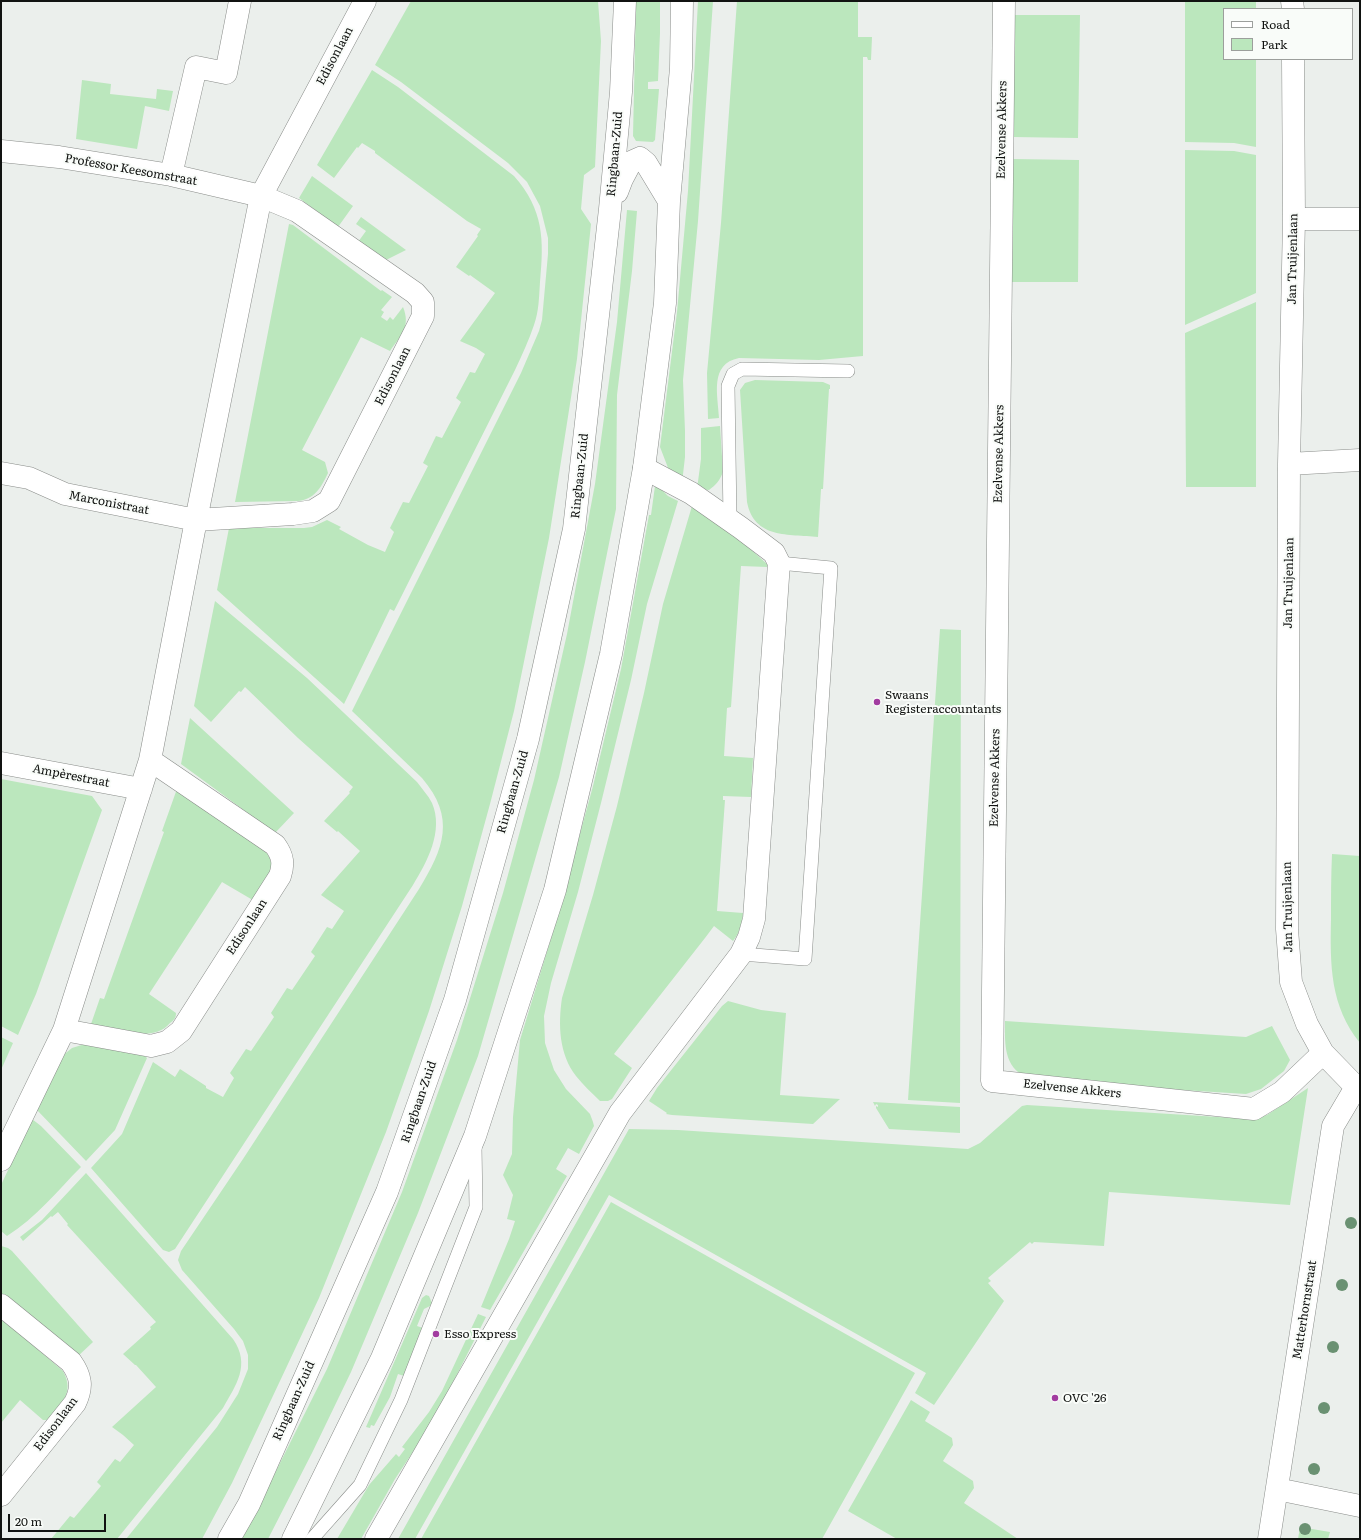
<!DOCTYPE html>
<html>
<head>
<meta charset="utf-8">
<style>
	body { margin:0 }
	#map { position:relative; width:1361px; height:1540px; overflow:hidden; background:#ebefec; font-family:Literata,serif }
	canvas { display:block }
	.frame { position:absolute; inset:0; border:2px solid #111311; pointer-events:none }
	.legend { position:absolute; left:1223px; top:8px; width:130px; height:52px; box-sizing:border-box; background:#f9fcf9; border:1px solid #9c9f9c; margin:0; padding:5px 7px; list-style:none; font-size:12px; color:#111311 }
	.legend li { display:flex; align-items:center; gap:8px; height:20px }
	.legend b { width:20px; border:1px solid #9c9f9c }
	.scale { position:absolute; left:8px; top:1514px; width:98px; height:18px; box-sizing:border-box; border:2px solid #111311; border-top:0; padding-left:5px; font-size:12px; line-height:14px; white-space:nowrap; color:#111311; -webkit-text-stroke:3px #f9fcf9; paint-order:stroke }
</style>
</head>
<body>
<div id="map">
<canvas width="1361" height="1540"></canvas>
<div class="frame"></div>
<ul class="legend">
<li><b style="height:5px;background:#fff"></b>Road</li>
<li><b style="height:11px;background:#bbe7bd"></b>Park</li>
</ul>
<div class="scale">20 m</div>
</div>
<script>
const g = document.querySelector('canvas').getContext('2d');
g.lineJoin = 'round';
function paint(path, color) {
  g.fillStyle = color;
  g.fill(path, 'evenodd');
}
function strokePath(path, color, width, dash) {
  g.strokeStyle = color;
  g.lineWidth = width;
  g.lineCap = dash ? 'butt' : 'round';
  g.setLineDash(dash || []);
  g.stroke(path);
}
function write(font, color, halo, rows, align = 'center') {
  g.font = font + ' Literata,serif';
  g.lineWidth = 4;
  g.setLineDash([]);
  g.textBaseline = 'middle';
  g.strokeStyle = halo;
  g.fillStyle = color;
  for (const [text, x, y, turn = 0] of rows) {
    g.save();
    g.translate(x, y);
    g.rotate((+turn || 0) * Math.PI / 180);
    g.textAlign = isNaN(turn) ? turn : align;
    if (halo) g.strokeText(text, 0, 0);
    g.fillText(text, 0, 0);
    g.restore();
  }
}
paint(new Path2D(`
	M411,1h187l3,40 -6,126 -11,8 -3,34 10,15 -14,135 -28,179 -35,173 -24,93 -28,102 -33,105 -43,121 -67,166 -87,185 -30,56h-76l91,-112 21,-33 10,-25v-14l-5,-14 -9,-12 -52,-59 -4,-10 3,-9 62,-92 176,-270c25,-41 37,-71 3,-111l-70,-67 169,-338 18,-42 3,-11 6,-66v-16l-8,-32 -13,-24 -19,-19 -107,-81 -26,-17z
	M636,1h24v32l-2,48 -10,1v7h11l-4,51 -2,2 -17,-1 -3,-5z
	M698,1h15l-15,220 -15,159 2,51v26l-3,26 -12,-10 -10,-26 17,-135 11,-121z
	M737,1h121v36h14l-1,23h-3l-1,-3h-4v299l-44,4 -80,-2c-30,6 -21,37 -20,60l-11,1 -1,-46 14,-150z
	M1185,1h71v8h-32v50h32v88l-22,-4 -49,-1z
	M1014,15h66l-2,123 -65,-1z
	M372,70l26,17 116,89c30,34 30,64 26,106 -1,15 -1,29 -6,43 -5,15 -12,30 -19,45l-121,241 -4,-2 -46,95 -127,-114 12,-62h75l8,-1 15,-7 14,7 -2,2 29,16 17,7 9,-20 -4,-4 13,-26 6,1 19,-37 -5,-3 13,-27 6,2 19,-36 -5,-4 14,-26 5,1 10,-19 -9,-6 -16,-7 35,-48 -25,-18 -1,1 -13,-9 22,-31 -1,-1 4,-6 -14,-8 -92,-68v-2l-13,-8 -4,5 -1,-1 -23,31 -17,-13z
	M82,80l29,4 -1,10 46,5 1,-10 16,2 -4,20 -24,-5 -8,43 -61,-10z
	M1185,150l49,1 22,4v138l-71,32z
	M1013,159l66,1 -1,122h-66z
	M312,176l41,30 -15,21 -39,-29z
	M627,210l10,1 -5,60 -15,124 -1,114 -31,153 -26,115 -81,279 -60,157 -67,159 -39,81 -44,86h-26l85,-170 75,-177 55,-152 46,-147 31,-113 33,-146 28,-150 22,-162z
	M361,217l45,33 -20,10 -28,-18 8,-11 -10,-7z
	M289,224l4,1 88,66 1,-1 10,7 -11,13 3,2 -3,5 6,4 3,-4 3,3 10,-13c8,20 -2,28 -13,44l-29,-14 -59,113 23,12 3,11c-7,15 -14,27 -31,28l-62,1z
	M1256,302v185h-70l-1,-154z
	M755,380l68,2 7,3v4h-1l-6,100h-2l-3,48c-29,-3 -64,2 -71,-35l-7,-112 5,-7z
	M720,426l3,46c-3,8 -7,13 -14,18l-12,-1 4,-30v-31z
	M657,485l11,11 10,5 -31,103 -16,76 -30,123 -23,89 -27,91 -7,33 1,27 9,27 12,19 24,25 3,8 1,4 -15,28 -11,-6 -12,21 11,7 -77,134 -9,-3 28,-68 6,-18 -8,-2 6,-24 -10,-20 9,-21 1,-37 7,-77 36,-118 37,-136 28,-117 28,-154h2l4,-29z
	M692,506l54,39 21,19v3l-26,-1 -10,141 -4,1 -3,48 29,2 -2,39 -28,-1v4h2l-8,111 26,2c-1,11 -3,19 -10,28l-19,-15 -9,12 -91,116 18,14 -20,31 -4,2h-8c-8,-8 -17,-16 -24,-25 -17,-22 -18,-51 -14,-78l31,-103 24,-89 27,-113 19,-89z
	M215,601l92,77 110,104c5,7 11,13 15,21 12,28 -5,59 -19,82l-238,364 -6,3 -6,-2 -72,-82 31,-34 31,-72 22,15 5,-8 26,17v2l17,9 11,-19 -4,-5 16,-24 5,2 23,-34 -3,-4 16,-25 5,2 23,-34 -4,-4 16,-25 5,2 12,-18 -23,-16 39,-44 -22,-20 -1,1 -13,-11 26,-28 -1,-1 4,-5 -55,-49 -53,-51 -4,5 -2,-1 -28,31 -17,-16z
	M940,629l21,1 -1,473 -52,-3z
	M190,718l104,95 -19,20 -94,-69z
	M1,779l91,17 10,14 -66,184 -18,41 -17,-9z
	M178,786l85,61c18,22 3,32 -10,52h-2l-29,-17 -73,112 27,19c0,5 -2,7 -6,10 -17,21 -57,6 -79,1l9,-26 4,1 60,-167 -2,-1z
	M1332,854l28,2v187c-30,-37 -30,-78 -29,-124 0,-22 0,-43 1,-65z
	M728,1001l33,9 25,3 -6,82 60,4 -27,25 -141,-9 -6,-1 1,-1 -18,-12 8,-13 65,-82z
	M1005,1021l241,16 26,-11 18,34 -6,11 -23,18 -15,5 -206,-13c-6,-2 -13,-3 -18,-6 -19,-12 -17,-35 -17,-54z
	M1,1037l12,6 -12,27z
	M85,1044l57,10 5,4 -32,72 -29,31 -50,-52 26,-53 10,-8z
	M1308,1088l-18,117 -181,-13 -5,54 -70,-4 -2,2 -2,-2 -42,36 3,3 -3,2 16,18 -70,104 -19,-12 11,-20 -317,-178 -194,344h-17l231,-410 49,1 290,19 12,-6 42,-37 5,-1 223,14 17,-4z
	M873,1102l87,5v26l-71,-4 -13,-21v-2l2,1v-2l-2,-1 -1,2z
	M32,1119l9,7 40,41c-24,24 -45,51 -74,69l-6,-5v-46z
	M86,1173l147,166c18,26 3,46 -10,69l-106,131h-66l19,-23 4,2 27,-32 -4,-4 18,-23 5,3 14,-17 -11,-10 -11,-8 44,-40 -20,-22h-1l-12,-11 28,-25 -1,-2 6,-5 -89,-97 1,-1 -10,-12 -6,5 -1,-1 -28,25 -3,-4 22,-17z
	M611,1202l304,171 -93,166h-401z
	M1,1246l7,2 4,3 81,91 -17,16 -75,-65z
	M426,1295l3,1 3,7 -2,3 -6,3 -7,17 6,2 -19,48 -6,-2 -8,23 -16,29 -3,-1 -1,3 -4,-1 56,-129z
	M478,1314l8,3 -52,103 -39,59 -34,60h-24l32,-54 27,-31 3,3 6,-8 -3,-2 27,-35 13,-21z
	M1,1318l62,53c12,22 -2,33 -15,49h-5l-23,-20 -19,23z
	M911,1400l19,12 -5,9 27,17 1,7 -10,16 30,20 1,7 -10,15 54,36h-121l-49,-28z
	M1300,1527l30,5 -2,7h-30z`), '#bbe7bd');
const lane = new Path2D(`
	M730,520l-2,-134 5,-12 9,-5 106,2
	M741,954l64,5 26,-391 -52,-5
	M312,1539l48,-54 41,-85 75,-193 -1,-61`);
const street = new Path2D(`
	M1004,1l-12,1080 262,28 28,-17 41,-39
	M1292,1l1,8
	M1293,59l1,160 -5,245 -2,465 4,53 16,42 16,29 33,34 4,3
	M1,151l58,6 112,18 90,21 36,15 118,82 8,9v14l-94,185 -16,10 -20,3 -97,6 -131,-26 -36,-16 -28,-5
	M171,175l25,-108 30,6 14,-72
	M1294,219h66
	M1289,464l71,-4
	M1,763l140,26
	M64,1030l87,16 16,-4 14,-11 99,-155c4,-12 3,-20 -5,-31l-125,-85
	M1,1160l63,-130 86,-270 46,-240 65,-324 104,-195
	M1,1305l70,57c10,14 12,25 4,41l-74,92
	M1277,1489l83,17
	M376,1539l244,-426 121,-159 8,-17 5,-18 25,-356 -5,-10 -33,-25 -50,-35 -47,-25
	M1269,1539l64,-413 23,-39`);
const secondary = new Path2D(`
	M617,192l5,-13 9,-17 9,-4 6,5 23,38
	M229,1539l20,-35 138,-312 68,-192 73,-261 46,-210 36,-320 11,-117 4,-91
	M293,1539l89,-181 93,-222 80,-246 56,-236 33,-186 21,-165 4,-102 12,-133 1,-67`);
strokePath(lane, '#898c89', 14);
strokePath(street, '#898c89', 23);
strokePath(secondary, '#898c89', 23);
strokePath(lane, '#fff', 13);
strokePath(street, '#fff', 22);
strokePath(secondary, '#fff', 22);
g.fillStyle = '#6a9172';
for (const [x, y] of [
	[1351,1223],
	[1342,1285],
	[1333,1347],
	[1324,1408],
	[1314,1469],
	[1305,1529]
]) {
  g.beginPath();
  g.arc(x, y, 6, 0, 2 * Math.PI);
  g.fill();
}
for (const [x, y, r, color] of [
	[877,702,4,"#a23ca0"],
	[436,1334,4,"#a23ca0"],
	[1055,1398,4,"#a23ca0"]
]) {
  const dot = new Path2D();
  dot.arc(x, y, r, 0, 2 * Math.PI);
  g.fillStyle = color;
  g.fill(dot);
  strokePath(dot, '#f9fcf9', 1.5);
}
write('12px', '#111311', '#f9fcf9', [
	["Edisonlaan",335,56,-62],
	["Ezelvense Akkers",1002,130,-89],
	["Ringbaan-Zuid",615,154,-85],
	["Professor Keesomstraat",131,170,10],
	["Jan Truijenlaan",1293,259,-89],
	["Edisonlaan",393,376,-63],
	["Ezelvense Akkers",999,454,-89],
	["Ringbaan-Zuid",580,476,-84],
	["Marconistraat",109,503,11],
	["Jan Truijenlaan",1289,583,-89],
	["Ampèrestraat",71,776,11],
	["Ezelvense Akkers",995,778,-89],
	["Ringbaan-Zuid",513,792,-74],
	["Jan Truijenlaan",1288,907,-91],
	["Edisonlaan",247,927,-57],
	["Ezelvense Akkers",1072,1089,6],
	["Ringbaan-Zuid",419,1102,-71],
	["Matterhornstraat",1305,1310,-81],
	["Ringbaan-Zuid",294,1401,-66],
	["Edisonlaan",56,1424,-53]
]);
write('12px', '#111311', '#f9fcf9', [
	["Swaans",885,695],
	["Registeraccountants",885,709],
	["Esso Express",444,1334],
	["OVC '26",1063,1398]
], 'left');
</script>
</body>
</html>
